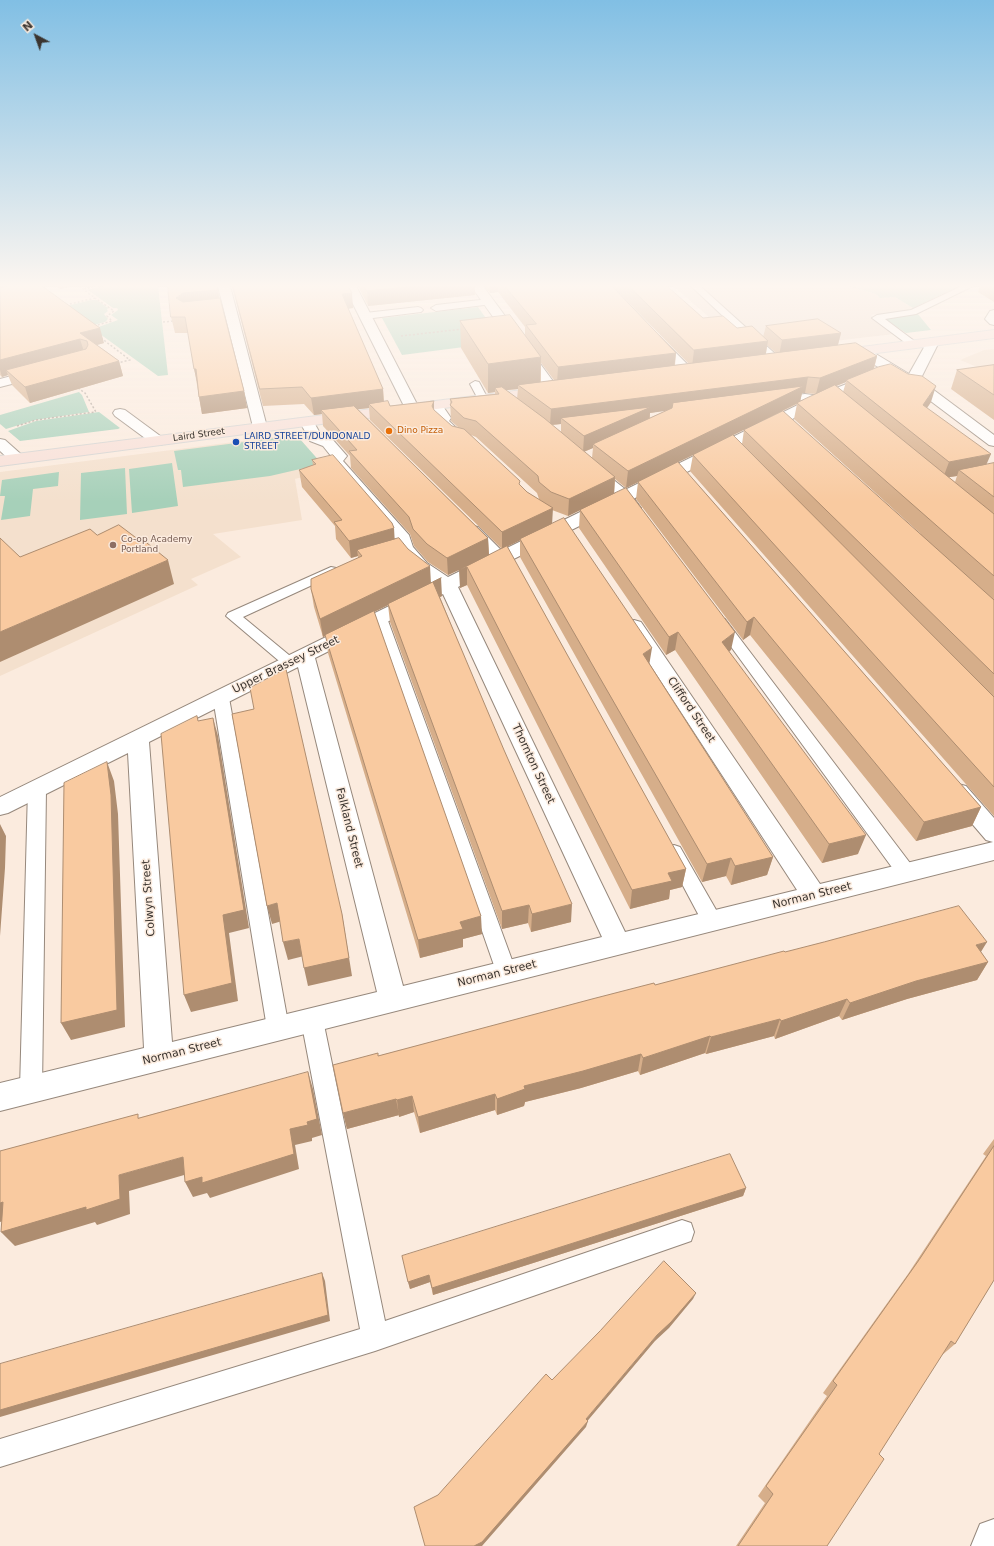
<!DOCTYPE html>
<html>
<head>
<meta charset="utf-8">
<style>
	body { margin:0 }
	#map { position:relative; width:994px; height:1546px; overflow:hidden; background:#fbebde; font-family:"DejaVu Sans",sans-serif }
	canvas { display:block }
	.north { position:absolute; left:16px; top:16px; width:40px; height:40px; -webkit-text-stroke:3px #fbebde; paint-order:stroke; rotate:319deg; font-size:11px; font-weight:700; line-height:16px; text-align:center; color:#3b3530 }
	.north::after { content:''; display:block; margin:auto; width:14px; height:18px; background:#3b3530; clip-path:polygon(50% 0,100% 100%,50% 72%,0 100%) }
</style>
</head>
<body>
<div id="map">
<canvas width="994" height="1546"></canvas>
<div class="north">N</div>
</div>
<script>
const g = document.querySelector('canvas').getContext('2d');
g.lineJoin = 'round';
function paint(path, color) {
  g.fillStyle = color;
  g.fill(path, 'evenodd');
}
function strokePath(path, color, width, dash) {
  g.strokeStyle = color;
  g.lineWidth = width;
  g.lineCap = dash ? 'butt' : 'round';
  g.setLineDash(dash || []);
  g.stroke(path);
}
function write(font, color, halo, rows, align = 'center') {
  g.font = font + ' "DejaVu Sans",sans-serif';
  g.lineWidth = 3;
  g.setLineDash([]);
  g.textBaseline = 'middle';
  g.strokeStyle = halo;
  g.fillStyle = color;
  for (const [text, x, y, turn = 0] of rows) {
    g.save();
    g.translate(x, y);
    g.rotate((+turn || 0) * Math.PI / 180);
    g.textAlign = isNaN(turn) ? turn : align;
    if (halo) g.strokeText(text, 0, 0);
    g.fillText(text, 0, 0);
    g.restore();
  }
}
paint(new Path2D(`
	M994,349v25l-34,-14 24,-10z
	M296,434l31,37 -32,8 7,41 -89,14 28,23 -50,22 7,6 -198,91v-204z`), '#f4e0cd');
paint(new Path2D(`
	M673,286h176l27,8 4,4 15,-1 18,11 -8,3 -34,4 24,19 -147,17z`), '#eddacb');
paint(new Path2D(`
	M104,286h54l10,89 -10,1 -65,-47 25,-9 -7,-5 7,-5 -1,-2h-4l-25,-18z
	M849,286h111l-47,22 -18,-11 -15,1 -4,-4z
	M91,300h6l11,8 -1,2 1,1 -4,3 4,5 -3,3 -74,20 -26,-21z
	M478,307l25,35 -101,13 -20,-37z
	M917,313l14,17 -25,3 -21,-14z
	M79,392l3,3 7,17 -54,8 -29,9 -6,-5v-9z
	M99,412l21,16 -2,1 -98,12 -12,-10 28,-10z
	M291,436l8,2 23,26 -52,12 -87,11 -2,-17h-3l-4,-19z
	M172,463l6,43 -46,7 -3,-44z
	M125,468l2,46 -47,6 1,-47z
	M59,472l-1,14 -25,3 -3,27 -29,4 4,-24h-5l2,-16z`), '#a6d0b9');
const service = new Path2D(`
	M691,286h9l82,74 1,2 -1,2h-8z
	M962,286h11l-57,28 -31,5 32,24 2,2 -2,2h-6l-39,-29 5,-3 34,-5z
	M489,299l5,3 -2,2 -56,7 -5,-3 5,-3z
	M418,307l3,1 2,2 -2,2 -56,7 -5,-3 5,-3z
	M475,381l4,1 9,17 -1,2h-8l-1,-2 -8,-15z
	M805,394l16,2 5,3 -5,3 -16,-2 -26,3 -5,-3 5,-3z
	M597,469l4,1 29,23 11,15 -2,3h-8l-9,-12 -29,-23 -2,-3 2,-3z
	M473,526l5,1 28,28 2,3 -2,3h-10l-28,-28 -1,-3 1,-3z
	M331,567l5,1 2,3 -2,3 -93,43 52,43 3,3 -3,3 -5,2 -5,-2 -59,-50 2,-3z
	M380,614l5,1 2,3 129,353 -3,6 -7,3 -7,-3 -3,-6 -123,-353 2,-3z
	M720,618l5,1 188,248 2,5 -2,5 -7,2 -7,-2 -186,-255 2,-3z
	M221,693l6,1 2,4 60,330 -3,7 -8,2 -8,-2 -3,-7 -54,-330 2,-4z
	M37,783l6,2 3,4 -4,300 -3,7 -8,3 -8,-3 -3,-7 8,-300 3,-4z
	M674,845l6,2 39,68 3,6 -3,6 -7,2 -7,-2 -40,-75 3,-5z
	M312,1011l7,2 4,7 62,301 297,-101 9,3 3,9 -3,9 -316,110 -375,116v-28l360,-110 -59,-309 4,-7z`);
const minor = new Path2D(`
	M218,286h12l37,141 -2,3 -5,1 -5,-1 -2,-3z
	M344,286h12l63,122 -2,3 -5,1 -5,-1 -2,-3z
	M471,286h12l75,102 2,3 -2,3h-10z
	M994,310v15l-4,-1 -5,-5 5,-8z
	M655,335l4,1 34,34 2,3 -2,3h-10l-32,-34 -2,-3 2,-3z
	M933,338l4,1 2,3 -17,34 1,6 71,53v11l-5,-1 -77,-58 -56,-33 -1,-3 1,-3h10l43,26 18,-32 2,-3z
	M38,369l5,1 2,3 -2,3 -43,11v-8z
	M872,374l5,1 2,3 -2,3 -51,21 -368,185 167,345 172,-42 -172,-264 2,-4 7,-2 7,2 179,262 173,-42 -7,-2 -36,-42 -3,-6 3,-6 8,-2 8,2 28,32v42l-994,251v-28l144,-35 -16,-295 -120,60 -8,2v-18l434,-213c-16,-11 -35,-24 -39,-44l-65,-76 -3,-3 4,-5 -8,-10 -13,-5 -10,-19 2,-3 5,-1 5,1 9,16 12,5 14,16 -4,5 66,74 4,12 14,16 21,14 368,-181zM443,594l159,343 -199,49 -88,-328zM298,667l79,325 -205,50 -23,-300z
	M435,401l5,1 11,16 -2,3 19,18 -2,3c-12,3 -21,-9 -30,-17l-2,-3 3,-4 -9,-13 2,-3z
	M120,409l5,1 38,28 2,3 -2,3 -5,1 -5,-1 -38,-28 -2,-3 2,-3z
	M0,439l5,1 18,16 3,3 -3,3c-10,3 -15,-4 -23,-11z
	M994,1519v27h-23l9,-22z`);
const primary = new Path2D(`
	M994,330v8l-156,20 -5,-1 -1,-3 1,-3 5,-1z
	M546,387l5,1 2,3 -2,3 -551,72v-10z`);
strokePath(service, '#96887c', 2);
strokePath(minor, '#96887c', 2);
strokePath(primary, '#d4d3d1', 2);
strokePath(new Path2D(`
	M84,289l14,-3
	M66,305l29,-7 -16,-12
	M163,322l11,-1
	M94,326l18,-5 -5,-5 7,-5 -19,-13
	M401,336l62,-7
	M101,338l29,22 -13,3
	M78,388l7,5 11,19
	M17,426l19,-6 59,-8`), '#b2a69c', 1.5, [2, 2]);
paint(service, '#fff');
paint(minor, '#fff');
paint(primary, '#f8e0d8');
paint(new Path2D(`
	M56,286h17l-13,3z
	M232,286h116l5,22 -5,1 35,80 1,13 6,4 44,-5v9l18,16 6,1 -7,-6 -1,-22 45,-5v-2l-7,1 -27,-45 -1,-27 65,15v-9l-27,-35 -8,1 -6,-7h128l64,67 -1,12 14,-1 -77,-78h55l36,32 34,10 26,9 3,-11 75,7 -3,12 39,11 -3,13 57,33 -4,6 60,57 7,-2v353l-304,-345 3,-16 -15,7 303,345 -9,19 -56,15 -166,-206 -7,5 -107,-141 2,-17 -12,6 105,162 -2,1 129,203 -36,9 -147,-213 -9,5 -87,-127 1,-18 -12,6 -16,-6v14l98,141 123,192 -6,18 -36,10 -5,-9 -24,6 -182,-325v-17l-13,7 179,322 -4,18 -12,3 -1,9 -39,10 -163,-324 -7,3 7,-22 -19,9 -20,-13 -14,-16 -4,-12 -59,-66 -1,-12 -27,-30 -1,-12 -8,1 -10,-11 -41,2zM767,345l9,8 -10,1zM541,363l7,9 6,8 -13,2zM846,382l-3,10 -7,-6zM518,389l-1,10 -11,-9zM802,393h3l11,1 -16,8zM797,404l-3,15 127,115 -177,-104 -2,14 -9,-9zM369,408l1,12 132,129 -13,6 -1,-17 -130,-129zM667,410l-17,8v-5zM561,424v8l-9,-7zM471,435l5,2 61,56 2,6 2,2 -14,-9zM593,448l-1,10 -8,-6zM957,476l-2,6 -6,-5zM615,479l11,9 -12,6z
	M358,286h117v9l-107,11z
	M980,286h14v16l-16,-10z
	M0,288l104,55 -7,2 22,16 4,15 -93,27 -18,-18 -4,-10 -6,2 -2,-2z
	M220,298l24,93 3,17 -45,6 -14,-81h-13l-4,-16z
	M994,365v55l-43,-31 6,-19z
	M312,460l83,79 47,57 -2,1 131,325 -40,10 -3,-9 -26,6 -112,-307 -2,-17 -14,7 108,322 -19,5v8l-43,11 -92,-305 -2,-17 -3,1 -9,-30 -3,-18 47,-31v-2l-7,2 -15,-19 -1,-13 -33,-39 -3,-17 14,-5z
	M785,952h196l7,10 -11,18 -70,19 -65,21 -3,-4 -64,23 -1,-3 -68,18 -1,-1 -65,22 -2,-4 -57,17 -56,14 -1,4 -27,9 -2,-5 -75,23 -6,-21 -15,5v-2l-52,14 -4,-16 35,-57z
	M994,1139v141l-39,64 -14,12 -62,98 -52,92h-91l29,-43 -7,-7 69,-100 -4,-3 85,-119 78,-118 -3,-2z
	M746,1188l-3,8 -310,99 -3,-13 -20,7 -8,-33z`), '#d6ae8a');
paint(new Path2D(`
	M60,286h13l-13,3z
	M415,286h60v9l-107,11 -1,-15z
	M490,286h8v6l-8,1z
	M218,290l3,15 -35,4 -10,-11 7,-5z
	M352,293l1,15 -9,1 -2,-15z
	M100,328l4,15 -15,4 -2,-6 -7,-8z
	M841,333l-4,15 -58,8 3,-16z
	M80,339l5,16 -79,15 2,5 -6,2 -2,-7v-10z
	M768,341l-3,17 -73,9 2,-17z
	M676,353l-2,16 -117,15 1,-17z
	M877,356l-4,15 -27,9v2l-30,12 4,-16z
	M541,357l-1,29 -22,-1v4l-21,2 -2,-3v4l-7,1v-29z
	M119,361l4,15 -93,27 -5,-16z
	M194,369h2l2,17z
	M808,377l-3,16h-3l-2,9 -174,86 2,-17 157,-76 -135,18 -1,10 -56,21v4l-10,4 1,-16 -23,-18v6l-11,1 1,-16z
	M936,386l-5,16 -13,19 5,-16z
	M383,389l1,17 -15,-2v4l-44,5 -4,-3 1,4 -8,1 -3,-17z
	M244,391l3,17 -45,6 -3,-17z
	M434,401v16l-2,-11z
	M991,454l-7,16h-25l-2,6 -14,2 6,-16z
	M615,477l-1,17 -46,22 1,-17z
	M553,508l-1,17 -50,24v-17z
	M394,528l1,17 -38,5 1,6 -7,2 -2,-17z
	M488,538l1,18 -41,19 -1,-17z
	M168,560l6,24 -174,78v-30z
	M430,566l1,18 -108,53 -3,-18z
	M467,567v18l-7,3 -1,-18z
	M441,578l1,18 -8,4 -1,-18z
	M754,617l-4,18 -7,5 4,-18z
	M678,632l-3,18 -9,5 3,-18z
	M735,632l-4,18 -13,10 4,-18z
	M652,648l-3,18 -6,-12z
	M213,718l5,18 31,192 -20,5 9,68 -47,11 -7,-17 39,-80z
	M107,762l7,19 4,33 7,213 -54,13 -10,-17z
	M981,807l-9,19 -56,15 8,-19z
	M0,824l6,12 -1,32 -5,68z
	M866,835l-8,19 -36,9 7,-19z
	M773,857l-6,18 -36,10 4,-19z
	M731,858l-5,18 -24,6 5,-18z
	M686,869l-4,18 -12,3 -1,9 -39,10 2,-19 36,-17z
	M277,903l5,18 -10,3 -5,-18z
	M572,904l-1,18 -40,10 1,-18z
	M529,905l-1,18 -26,6v-18z
	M342,914l10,62 -44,10 -4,-18z
	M481,916l1,18 -19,5v8l-43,11 -2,-18 42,-18z
	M299,939l5,17 -16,4 -5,-18z
	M987,942l-11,18v-15z
	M988,962l-11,18 -70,19 -65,21 8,-17 66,-22z
	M847,999l-8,17 -64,23 6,-18z
	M780,1019l-6,17 -68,18 5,-17z
	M710,1036l-5,17 -65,22 3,-17z
	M641,1054l-3,17 -57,17 -56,14 -1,4 -27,9v-16l27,-13z
	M308,1072l5,17 9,46 -10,3v3l-17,4 4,24 -89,29 -3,-5 -14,4 -8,-15 105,-53 17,-7z
	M495,1094v16l-75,23 -2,-16z
	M412,1096l2,16 -15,5 -2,-17z
	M396,1099l3,16 -52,14 -4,-16z
	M183,1157l8,16 -62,18 1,23 -33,11 -2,-3 -80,24 -14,-14 118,-57z
	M746,1188l-3,8 -310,99 -1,-7z
	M3,1202l13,15 -16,5v-19z
	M322,1273l3,8 5,40 -330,96v-7z
	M429,1275l1,7 -20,7 -2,-7z
	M696,1293l-3,6 -24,29 -14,13 -71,84 2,-6 71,-84z
	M588,1421l-2,6 -104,119h-8z`), '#ae8d70');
const building = new Path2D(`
	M7,286h35l58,42 -20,5 39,28 -94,26 -19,-17 80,-21 2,-4 -1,-4 -7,-2 -80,21v-72z
	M168,286h49l1,4 -35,3 -7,5 7,4 37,-4 24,93 -45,6 -3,-28h-2l-9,-52h-14z
	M233,286h115l4,7 -10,1 41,95 -72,9 -9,-11 -42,2z
	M364,286h51l-48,5z
	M505,286h107l64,67 -118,14 -32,-42 10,-1z
	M629,286h38l36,32 20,-2 14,12 15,-2 16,15 -74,9z
	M510,315l31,42 -53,7 -28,-43z
	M818,319l23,14 -59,7 -16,-14z
	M856,343l21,13 -57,22 -12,-1 -257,32 -33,-24z
	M891,364l17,10 14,2 14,10 -13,19 68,49 -42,8 -103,-82 32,-13z
	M994,365v30l-37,-25z
	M835,385l159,129v62l-197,-173z
	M804,386l-176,85 -35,-27 79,-36 1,-5z
	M502,387l42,31 71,59 -46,22 -18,-7 -12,-10 -1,-6 -62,-55 -12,-3 -14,-13 2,-3 -2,-3 49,-5 -4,-6z
	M388,401l2,5 44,-5 -2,5 2,4 18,16 12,3 56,52 -1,3 8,8 26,16 -51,24 -133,-128z
	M354,406l134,132 -41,20 -20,-14 -14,-15 -4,-12 -60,-66 8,-1 -36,-40z
	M651,407l-67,29 -23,-18z
	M783,411l211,189v74l-250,-244z
	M733,435l261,262v90l-301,-332z
	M333,455l59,68 2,5 -45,13 -15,-19 8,-2 -43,-50 17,-6 -4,-4z
	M678,462l303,345 -57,15 -170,-205 -7,5 -109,-140z
	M994,463v34l-35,-27z
	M626,488l109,144 -13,10 144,193 -37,9 -151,-212 -9,5 -89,-127z
	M564,518l88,130 -9,6 130,203 -38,9 -4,-8 -24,6 -187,-325z
	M119,525l20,15 3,-1 26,21 -168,72v-94l20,19 70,-28 7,6z
	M399,538l9,11 22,17 -110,53 -9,-30v-10l51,-23 -5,-6z
	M507,546l179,323 -18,4 4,8 -40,9 -165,-323 -8,3z
	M441,578l-8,4 71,168 68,154 -40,10 -3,-9 -27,6 -114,-307z
	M374,611l107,305 -21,6 3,7 -45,11 -93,-305z
	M286,669l56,245 7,44 -45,10 -5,-29 -16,3 -6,-39 -10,3 -35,-192 22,-5 -4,-21z
	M197,716l1,5 15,-3 31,192 -21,5 9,68 -48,12 -23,-261z
	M107,762l4,33 6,215 -56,13 3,-240z
	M959,906l28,36 -11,3 12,17 -72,19 -66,22 -3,-4 -66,22 -1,-2 -69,18 -1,-1 -67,22 -2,-4 -58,17 -59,15 1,3 -28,10 -2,-5 -77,23 -6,-21 -15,4 -1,-1 -53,14 -10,-48 45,-12v3l214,-57 62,-16 1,2 129,-34 1,1 39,-10z
	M308,1072l9,47 -10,3 1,3 -18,4 4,25 -92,29v-6l-17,5 -2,-25 -64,18 1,24 -34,11v-3l-85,25 2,-30 -3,1v-52l138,-37v4z
	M994,1146v134l-39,64 -4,-3 -72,113 5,5 -57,87h-89l35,-52 -7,-8 71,-101 -4,-4 86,-121z
	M730,1154l16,34 -314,100 -3,-13 -21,7 -6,-26z
	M664,1261l32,32 -25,29 -14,13 -71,84 2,2 -106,121 -8,4h-49l-11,-39 24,-12 108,-121 6,6 48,-49z
	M322,1273l6,42 -328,95v-46z`);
paint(building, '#f9caa0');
strokePath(building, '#ae8d70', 1);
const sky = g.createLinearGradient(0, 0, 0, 502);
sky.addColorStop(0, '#81bfe4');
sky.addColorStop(0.57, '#fdf6f0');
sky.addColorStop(1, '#fdf6f000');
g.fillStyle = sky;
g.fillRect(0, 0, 994, 502);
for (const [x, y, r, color] of [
	[389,431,4,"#e8710a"],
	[236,442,4,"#1a4fb4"],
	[113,545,4,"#8d6e63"]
]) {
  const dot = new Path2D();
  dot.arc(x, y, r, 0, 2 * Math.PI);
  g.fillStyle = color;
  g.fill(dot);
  strokePath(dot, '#fbebde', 1.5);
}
write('9px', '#c56008', '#fbebde', [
	["Dino Pizza",397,431]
], 'left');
write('9px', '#3b3530', '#fbebde', [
	["Laird Street",199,435,-8]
]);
write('9px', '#164399', '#fbebde', [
	["LAIRD STREET/DUNDONALD",244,437],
	["STREET",244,447]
], 'left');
write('9px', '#785e54', '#fbebde', [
	["Co-op Academy",121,540],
	["Portland",121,550]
], 'left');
write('11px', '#3b3530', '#fbebde', [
	["Upper Brassey Street",286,665,-26],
	["Clifford Street",691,710,56],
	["Thornton Street",533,764,65],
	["Falkland Street",349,828,76],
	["Norman Street",812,896,-14],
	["Colwyn Street",149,898,-94],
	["Norman Street",497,974,-14],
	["Norman Street",182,1052,-14]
]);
</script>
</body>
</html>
